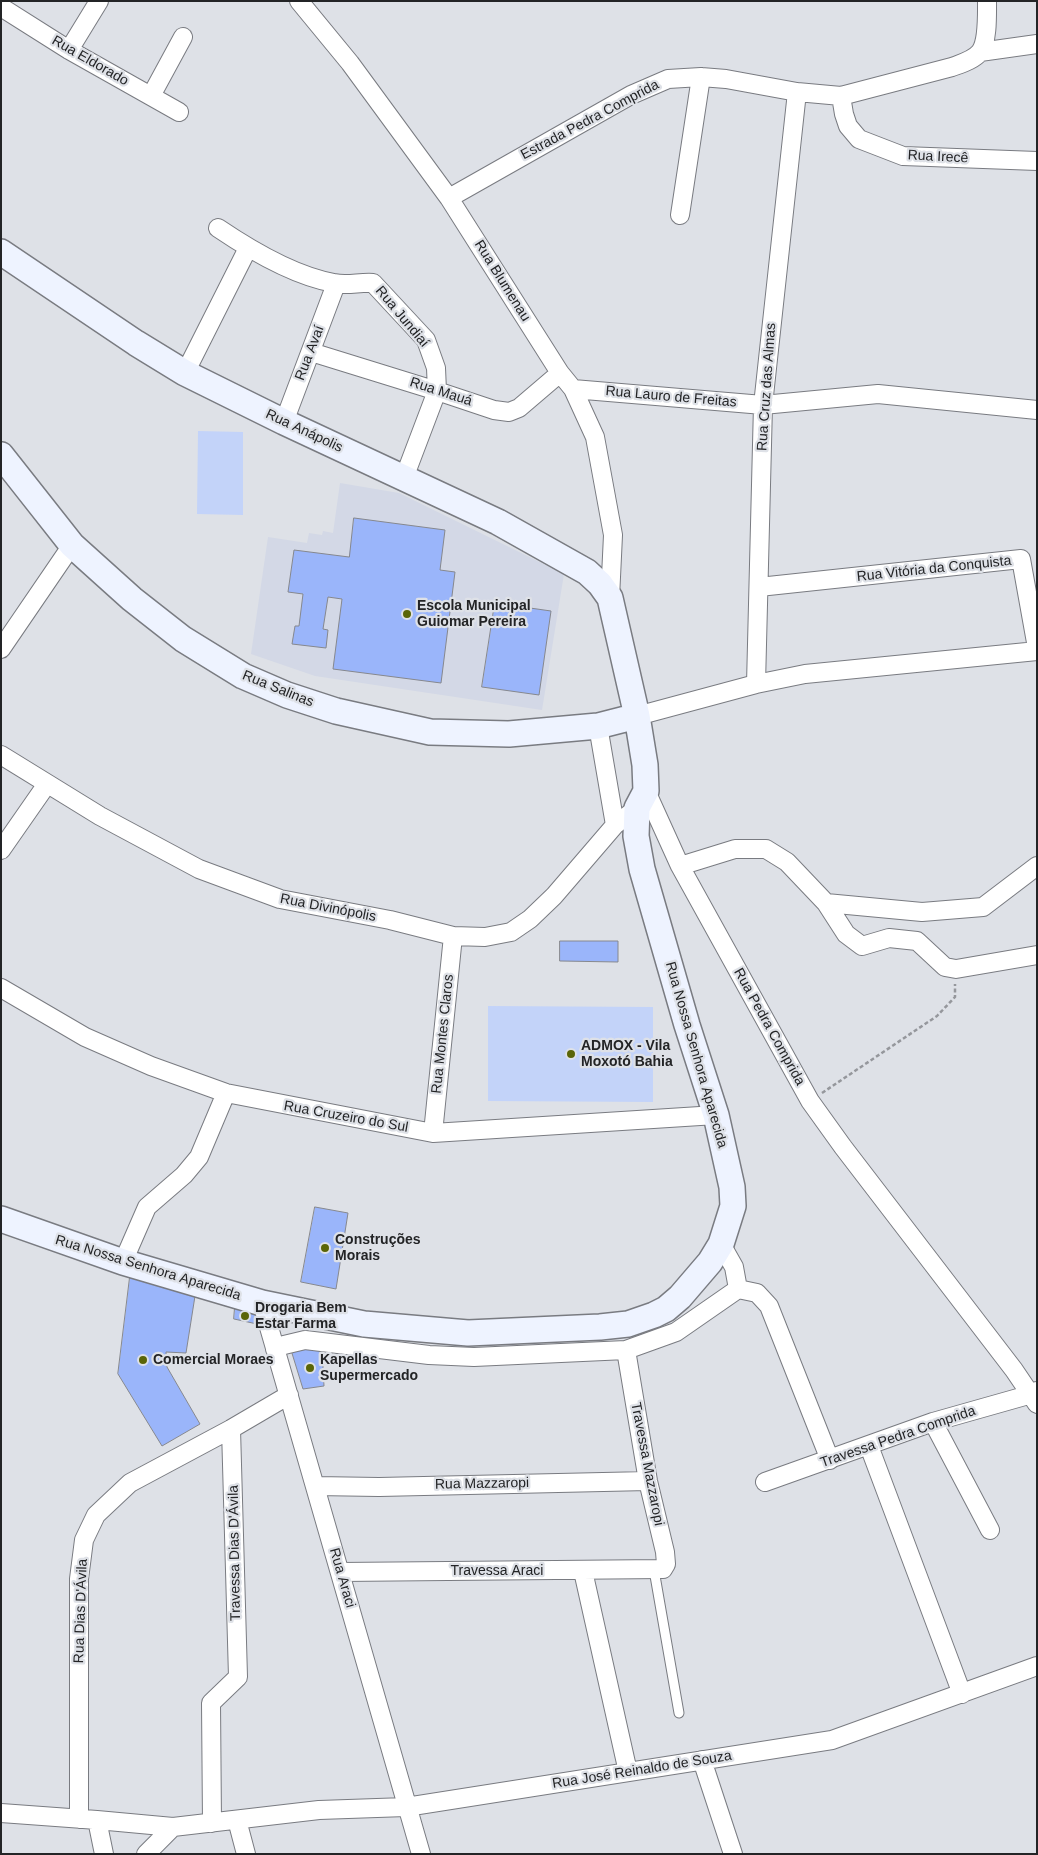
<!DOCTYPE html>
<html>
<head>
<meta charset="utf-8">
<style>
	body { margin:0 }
	#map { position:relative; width:1038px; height:1855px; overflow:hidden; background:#dee1e7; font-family:Helvetica,sans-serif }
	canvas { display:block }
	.frame { position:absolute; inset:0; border:2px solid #232426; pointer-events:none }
</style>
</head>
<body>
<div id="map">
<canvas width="1038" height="1855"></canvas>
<div class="frame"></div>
</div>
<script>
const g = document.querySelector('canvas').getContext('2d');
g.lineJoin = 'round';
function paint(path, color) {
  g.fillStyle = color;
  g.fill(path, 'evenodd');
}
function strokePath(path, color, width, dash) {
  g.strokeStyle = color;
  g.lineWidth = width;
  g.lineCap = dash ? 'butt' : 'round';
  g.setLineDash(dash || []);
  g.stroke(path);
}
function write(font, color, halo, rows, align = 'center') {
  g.font = font + ' Helvetica,sans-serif';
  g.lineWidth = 4.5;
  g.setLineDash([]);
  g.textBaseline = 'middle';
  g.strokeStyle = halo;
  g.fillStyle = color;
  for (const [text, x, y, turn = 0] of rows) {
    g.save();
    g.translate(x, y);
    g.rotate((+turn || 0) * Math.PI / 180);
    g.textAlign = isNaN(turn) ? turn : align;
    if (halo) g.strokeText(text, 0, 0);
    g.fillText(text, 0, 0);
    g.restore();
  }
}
paint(new Path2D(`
	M340,483l59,10 165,81 -22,136 -227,-34 -64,-22 17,-117 39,6 2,-10 13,2 1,-4 10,2z`), '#d3d8e6');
paint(new Path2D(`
	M198,431l45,1v83l-46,-1z
	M488,1006l165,1v95l-165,-1z`), '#c3d3f9');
const building = new Path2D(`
	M354,518l91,12 -5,40 15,2 -14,111 -108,-14 9,-70 -14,-2 -5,32 5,1 -2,18 -34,-4 3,-18h4l4,-32 -15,-2 6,-42 55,7z
	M495,603l56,8 -12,84 -57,-8z
	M560,941h58v21l-58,-1z
	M315,1207l33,6 -12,76 -35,-7z
	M130,1277l65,19 -9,57 -20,-1 1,15 33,57 -38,22 -44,-72z
	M235,1307l21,5 1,12 -23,-5z
	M322,1348l2,38 -21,3 -12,-39z`);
paint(building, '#9ab5fa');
strokePath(building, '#86888e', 1);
const lane = new Path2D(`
	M654,1570l25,143`);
const street = new Path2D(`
	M299,1l51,62 99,135 111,175 13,16 22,48 18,98 -3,63
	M1,7l68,43 110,62
	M69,50l30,-49
	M980,52l57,-8
	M151,96l32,-59
	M841,96l3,18 4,12 11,13 44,17 134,5
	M449,198l182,-103 37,-16 33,-2 25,2 71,13 44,4 111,-29c8,-3 22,-7 28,-15 8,-10 7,-38 7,-51
	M680,215l21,-138
	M218,228c34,23 76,48 116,55 12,3 26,-1 39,0l53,57 10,28 1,23 -33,87
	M311,352l126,39 57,19 15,2 10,-4 41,-35
	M185,373l63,-125
	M573,389l190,16 115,-11 159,16
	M284,422l52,-138
	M759,587l262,-28 16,89
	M1,649l71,-104
	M756,684l7,-279 34,-313
	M637,716l119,-32 49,-10 232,-23
	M598,726l17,99
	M1,755l99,61 99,53 81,30 110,21 63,16 32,1 26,-5 19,-13 24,-23 61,-71 22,-17
	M646,791l34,75 130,235 33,46 171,223 23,34
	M1,850l46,-66
	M680,866l55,-17h31l21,13 39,41 20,31 16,12 27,-8 28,3 28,26 11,2 81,-14
	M826,903l96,9 61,-5 54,-41
	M1,988l84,49 66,29 75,27 207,40 283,-18
	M433,1133l20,-197
	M721,1244l13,23 4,22
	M123,1262l24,-55 37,-32 15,-18 27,-64
	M262,1303l159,551
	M275,1349l9,-4 21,-5 124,15 45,2 152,-7 50,-18 62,-43 19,4 12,13 61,154
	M933,1422l57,108
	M869,1446l93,248
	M765,1482l168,-60 99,-28 5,-3
	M315,1486l64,1 269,-6
	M583,1571l45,201
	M340,1572l323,-3 3,-5 -1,-12 -17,-71 -22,-131
	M702,1760l31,94
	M1,1813l96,7 76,7 146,-17 87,-3 426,-67 205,-74
	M79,1819v-240l5,-39 12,-25 34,-32 101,-54 58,-34
	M97,1820l7,34
	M237,1820l9,34
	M212,1823l-1,-120 27,-26 -7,-248
	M146,1854l27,-27`);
const secondary = new Path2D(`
	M1,252l135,91 49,30 99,49 214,100 89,50 13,12 10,14 27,118 8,49 1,26 -9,17 -1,28 6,33 45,156 29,90 16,72 1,19 -12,38 -11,18 -30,35 -14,12 -12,6 -26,9 -28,3 -132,6 -104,-9 -102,-21 -139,-41 -122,-43
	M1,455l71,90 60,54 51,40 60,37 44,19 49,16 94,21 79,2 89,-8 39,-10`);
strokePath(lane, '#797b81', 11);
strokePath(street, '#797b81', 20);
strokePath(secondary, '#797b81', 28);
strokePath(new Path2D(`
	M822,1093l115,-77 18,-19v-13`), '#95979c', 2.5, [4, 2.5]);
strokePath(lane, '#fff', 9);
strokePath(street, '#fff', 18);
strokePath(secondary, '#eef3ff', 25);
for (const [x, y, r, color] of [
	[407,614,5,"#5a6507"],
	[571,1054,5,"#5a6507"],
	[325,1248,5,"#5a6507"],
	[245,1316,5,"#5a6507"],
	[143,1360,5,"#5a6507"],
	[310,1368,5,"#5a6507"]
]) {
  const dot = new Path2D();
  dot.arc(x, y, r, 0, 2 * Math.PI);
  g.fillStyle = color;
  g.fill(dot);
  strokePath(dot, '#dee1e7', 2);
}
write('14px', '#232426', '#dee1e7', [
	["Rua Eldorado",90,61,30],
	["Estrada Pedra Comprida",590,120,-28],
	["Rua Irecê",938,157,3],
	["Rua Blumenau",502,281,58],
	["Rua Jundiaí",402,317,50],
	["Rua Avaí",310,353,-69],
	["Rua Cruz das Almas",767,387,-86],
	["Rua Mauá",441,392,18],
	["Rua Lauro de Freitas",671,397,5],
	["Rua Anápolis",304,431,25],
	["Rua Vitória da Conquista",934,569,-6],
	["Rua Salinas",278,689,22],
	["Rua Divinópolis",328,908,11],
	["Rua Pedra Comprida",769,1027,61],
	["Rua Montes Claros",443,1034,-84],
	["Rua Nossa Senhora Aparecida",696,1055,74],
	["Rua Cruzeiro do Sul",346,1117,10],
	["Rua Nossa Senhora Aparecida",148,1268,17],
	["Travessa Pedra Comprida",898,1437,-19],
	["Travessa Mazzaropi",647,1464,79],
	["Rua Mazzaropi",482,1484,-1],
	["Travessa Dias D'Ávila",235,1553,-91],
	["Travessa Araci",497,1571],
	["Rua Araci",342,1578,74],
	["Rua Dias D'Ávila",81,1611,-88],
	["Rua José Reinaldo de Souza",642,1770,-9]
]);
write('bold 14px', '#232426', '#dee1e7', [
	["Escola Municipal",417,606],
	["Guiomar Pereira",417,622],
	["ADMOX - Vila",581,1046],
	["Moxotó Bahia",581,1062],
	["Construções",335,1240],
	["Morais",335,1256],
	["Drogaria Bem",255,1308],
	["Estar Farma",255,1324],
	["Comercial Moraes",153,1360],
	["Kapellas",320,1360],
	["Supermercado",320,1376]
], 'left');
</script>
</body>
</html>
